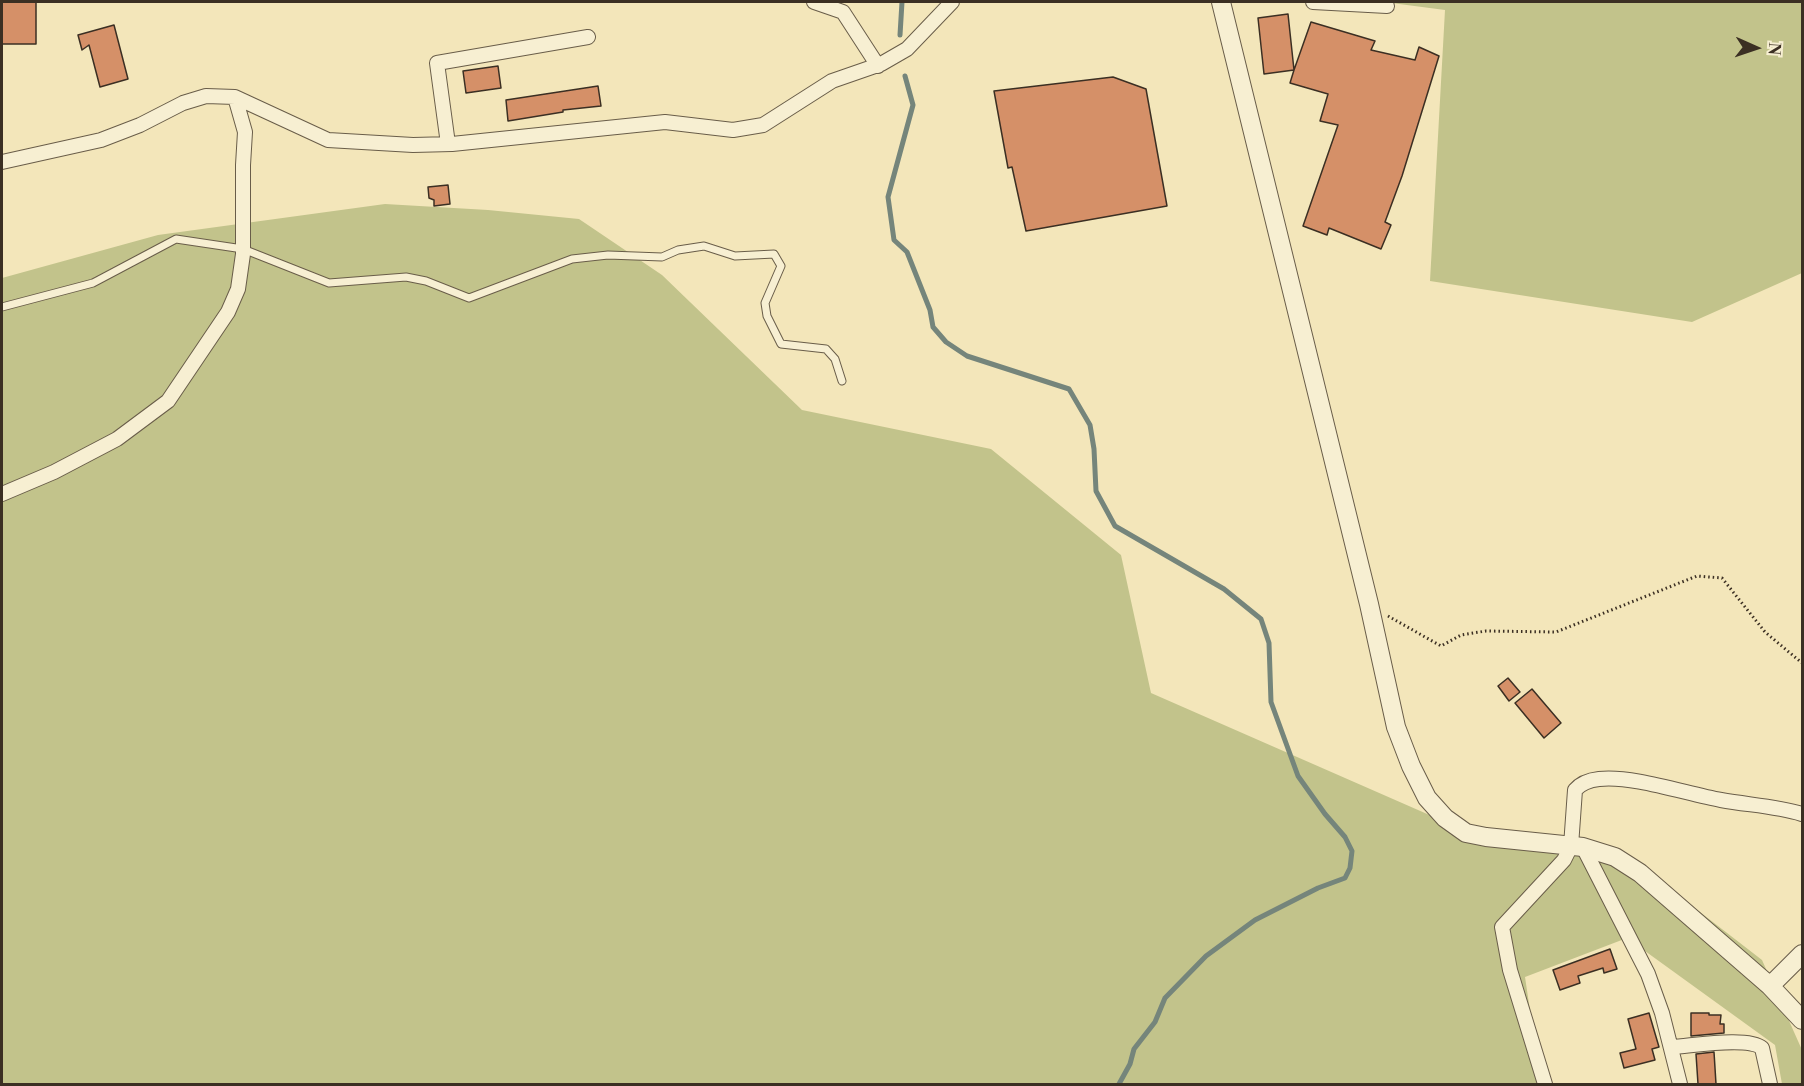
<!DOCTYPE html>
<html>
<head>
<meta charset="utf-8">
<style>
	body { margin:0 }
	#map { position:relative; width:1804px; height:1086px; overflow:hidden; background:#f3e6ba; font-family:"Libre Bodoni",serif }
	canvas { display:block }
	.frame { position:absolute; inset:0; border:3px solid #3b2f23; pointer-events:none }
	.north { position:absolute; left:1726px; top:18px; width:60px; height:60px; -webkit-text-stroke:4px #f7efd2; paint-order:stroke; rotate:93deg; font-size:16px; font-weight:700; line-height:24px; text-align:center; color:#3b2f23 }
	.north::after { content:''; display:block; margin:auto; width:21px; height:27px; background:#3b2f23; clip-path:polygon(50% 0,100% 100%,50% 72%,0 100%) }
</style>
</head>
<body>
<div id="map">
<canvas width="1804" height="1086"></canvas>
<div class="frame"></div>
<div class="north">N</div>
</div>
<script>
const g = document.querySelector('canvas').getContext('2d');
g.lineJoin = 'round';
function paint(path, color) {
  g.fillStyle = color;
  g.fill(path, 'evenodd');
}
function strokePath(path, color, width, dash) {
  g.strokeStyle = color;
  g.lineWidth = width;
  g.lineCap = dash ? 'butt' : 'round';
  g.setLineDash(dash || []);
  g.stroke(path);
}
paint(new Path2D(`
	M1384,2h418v271l-110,49 -262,-41 15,-271z
	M385,204l103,6 91,9 83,56 140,135 189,39 130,106 30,138 283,124 146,39 63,12 119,92 40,90v34h-20l-7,-39 -148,-107 -102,39 16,107h-1539v-806l156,-43z`), '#c2c38b');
strokePath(new Path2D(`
	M900,35l2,-33
	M905,76l8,29 -25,92 6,43 13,12 23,58 3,17 13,15 21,14 102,33 21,36 4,24 2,42 19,35 109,63 37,30 8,24 2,59 27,74 27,38 20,23 7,14 -2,17 -5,10 -27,10 -63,32 -49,36 -41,42 -10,24 -21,27 -4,15 -11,20`), '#75857b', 5);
const building = new Path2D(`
	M2,2h34v42h-34z
	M1288,14l6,56 17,-48 64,19 -4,9 44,10 4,-13 20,9 -37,120 -17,46 6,3 -10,24 -52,-21 -2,7 -24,-9 35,-101 -18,-4 8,-27 -38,-11 4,-13 -30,4 -6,-56z
	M114,25l14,54 -28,8 -11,-42 -7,5 -4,-15z
	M498,66l3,22 -35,5 -3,-22z
	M1113,77l33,12 21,117 -141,25 -14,-64 -4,1 -14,-77z
	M598,86l3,20 -38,4v2l-55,9 -2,-21z
	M448,185l2,19 -16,2v-6l-5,-2 -1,-11z
	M1508,678l12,14 -11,9 -11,-15z
	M1532,689l29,34 -17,15 -29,-35z
	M1610,949l7,20 -13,4 -1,-5 -25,8 2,7 -20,7 -7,-20z
	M1649,1013l10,34 -7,2 3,11 -31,8 -4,-15 16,-4 -8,-30z
	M1691,1013h18v2h12l-1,9h4v9l-33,3z
	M1714,1052l2,32h-18l-2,-30z`);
paint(building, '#d59068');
strokePath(building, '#3b2f23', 1.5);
const service = new Path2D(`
	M2,307l91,-24 83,-44 67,10 86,34 77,-6 20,4 43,17 103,-39 36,-4 54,2 16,-7 26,-4 31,10 39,-2 7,12 -16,37 2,13 14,28 45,5 9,10 7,22`);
const minor = new Path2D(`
	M814,2l29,10 35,54
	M1313,2l74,4
	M448,144l-11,-81 151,-26
	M2,162l99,-22 39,-15 43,-22 23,-7 29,1 93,43 85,5 39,-1 213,-22 68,8 30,-5 69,-44 49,-17 26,-15 45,-47
	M2,494l52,-22 63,-33 51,-38 60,-89 10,-23 5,-35v-89l2,-33 -10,-35
	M1583,847l65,127 14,39 18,71
	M1672,1047c20,-1 76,-11 90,1l8,36
	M1545,1084l-35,-114 -8,-43 62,-67 7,-14 4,-56c6,-7 15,-10 24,-11 33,-4 88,15 122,21 27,5 55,6 81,14`);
const tertiary = new Path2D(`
	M1221,2l148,602 27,123 15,39 16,32 18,20 21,15 20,4 97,10 32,10 25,16 130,113 32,34
	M1770,986l32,-32`);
strokePath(service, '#695d49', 9);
strokePath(minor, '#695d49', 16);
strokePath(tertiary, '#695d49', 20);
strokePath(new Path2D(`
	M1388,616l53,30 20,-11 25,-4 70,1 141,-56 25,2 43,54 37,31`), '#3b2f23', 3, [1.5, 3]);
strokePath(service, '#f7efd2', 7);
strokePath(minor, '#f7efd2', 14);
strokePath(tertiary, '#f7efd2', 18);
</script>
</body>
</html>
